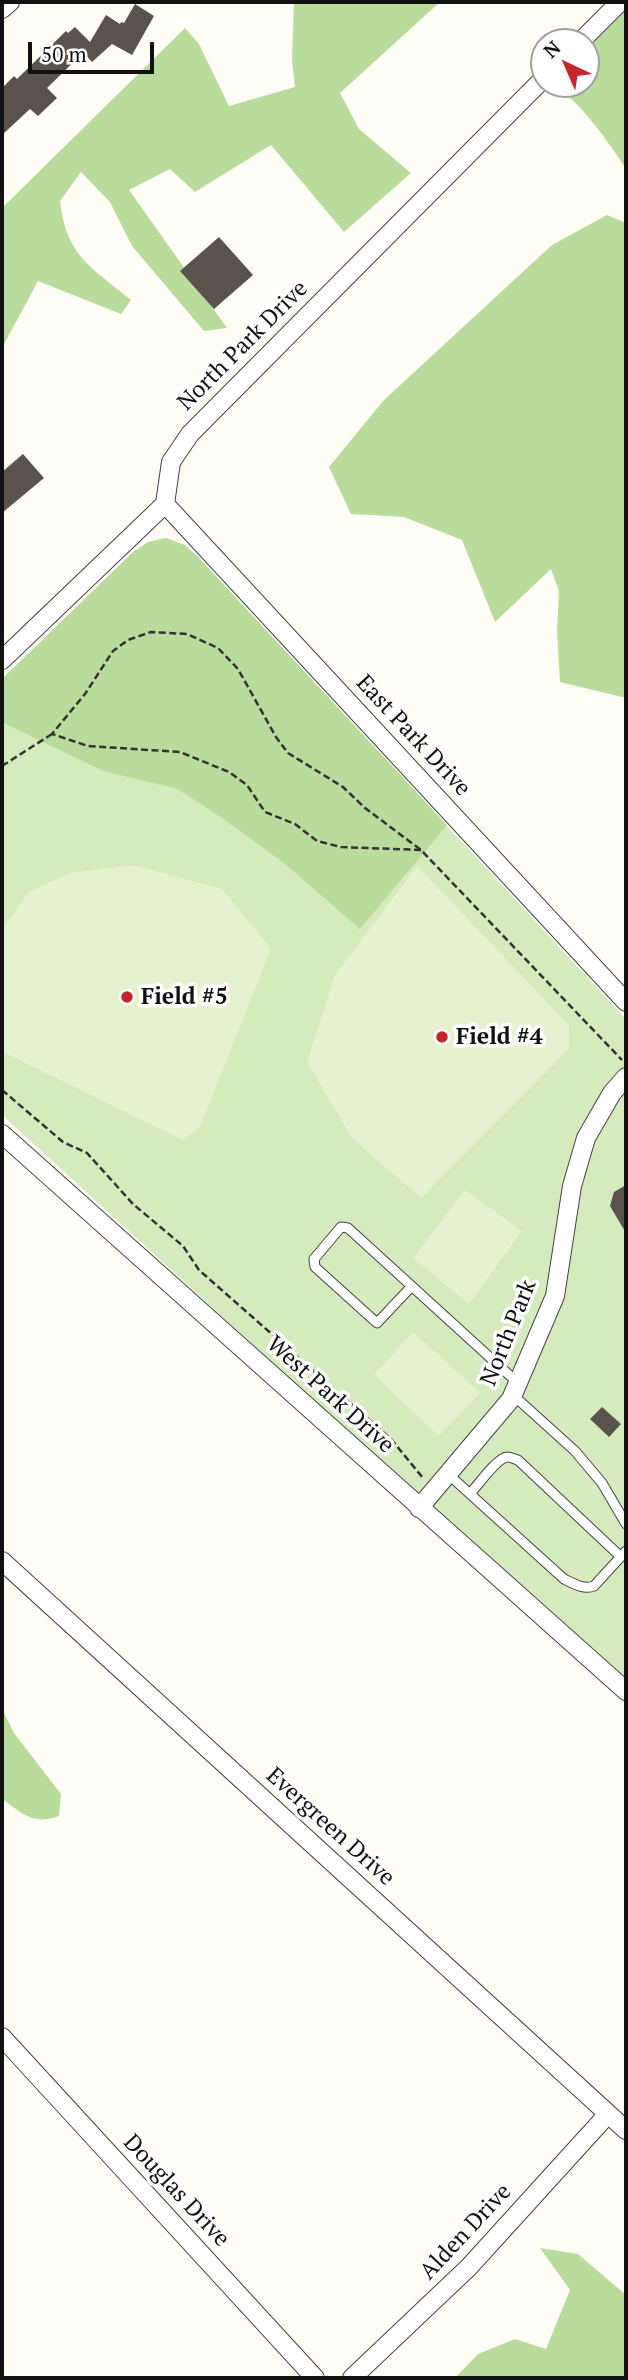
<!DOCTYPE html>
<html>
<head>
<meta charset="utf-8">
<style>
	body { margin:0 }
	#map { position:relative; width:628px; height:2380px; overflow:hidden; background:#fffdf5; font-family:"PT Serif",serif }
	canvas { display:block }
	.frame { position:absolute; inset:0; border:4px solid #111; pointer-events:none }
	.north { position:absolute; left:530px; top:28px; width:70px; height:70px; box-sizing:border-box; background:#fff; border:2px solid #a0a0a0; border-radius:50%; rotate:316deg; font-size:19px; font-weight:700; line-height:28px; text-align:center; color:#111 }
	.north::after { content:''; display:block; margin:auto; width:24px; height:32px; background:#c4262e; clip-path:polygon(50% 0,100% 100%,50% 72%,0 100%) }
	.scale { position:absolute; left:28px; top:42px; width:126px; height:32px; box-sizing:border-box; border:4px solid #111; border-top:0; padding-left:9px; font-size:21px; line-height:24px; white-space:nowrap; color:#111; -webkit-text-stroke:5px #fff; paint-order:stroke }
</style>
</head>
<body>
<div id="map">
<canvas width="628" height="2380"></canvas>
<div class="frame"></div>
<div class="north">N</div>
<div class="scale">50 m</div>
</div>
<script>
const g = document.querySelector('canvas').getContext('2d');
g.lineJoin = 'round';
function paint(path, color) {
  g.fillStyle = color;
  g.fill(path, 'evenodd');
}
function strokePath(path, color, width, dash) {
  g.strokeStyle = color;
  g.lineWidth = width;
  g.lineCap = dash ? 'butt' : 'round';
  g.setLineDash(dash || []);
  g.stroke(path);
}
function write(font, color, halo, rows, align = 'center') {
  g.font = font + ' "PT Serif",serif';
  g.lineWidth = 7;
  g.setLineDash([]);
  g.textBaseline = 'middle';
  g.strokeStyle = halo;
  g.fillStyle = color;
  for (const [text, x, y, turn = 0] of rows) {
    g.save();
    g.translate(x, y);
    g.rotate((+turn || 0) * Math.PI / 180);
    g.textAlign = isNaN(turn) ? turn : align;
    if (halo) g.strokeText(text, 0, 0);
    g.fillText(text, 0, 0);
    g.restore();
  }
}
paint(new Path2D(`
	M166,538l19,7 13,12 428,462v662l-257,-230 -367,-336v-436l131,-127 15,-10z`), '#d5ebbd');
paint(new Path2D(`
	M294,2h146l-100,91 19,36 52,44 -67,59 -73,-87 -76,47 -25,-23 -41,21 98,138 -23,3 -72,-85 -22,-44 -29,-30 -21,29c6,55 31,66 71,99l-10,14 -83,-33 -36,67v-140l183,-180 14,16 30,62 66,-19 -3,-27z
	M626,10v159c-21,-32 -42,-62 -72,-85h32v-34z
	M607,215l19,8v475l-66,-16 -3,-51 2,-40 -8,-22 -56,53 -33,-82 -58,-23 -53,-3 -22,-47 54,-66 169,-156z
	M166,538l19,7 13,12 249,268 -87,104 -76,-66 -59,-43 -47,-31 -75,-18 -101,-49v-43l131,-127 15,-10z
	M2,1709l12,24 47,61 -2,22c-27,10 -36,-3 -57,-17z
	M540,2248l38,6 48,41v83h-171l23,-24 37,-15 31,10 24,-59z`), '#b9dc9c');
paint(new Path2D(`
	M134,865l88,24 49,60 -71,178 -17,13 -178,-87 -3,-7v-116l26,-37 41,-20z
	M417,866l152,159v24l-148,149 -69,-60 -45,-76 28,-87z
	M465,1190l57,41 -53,73 -56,-46z
	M413,1332l67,61 -41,43 -65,-61z`), '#e6f2cf');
paint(new Path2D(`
	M135,4l19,12 -22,39 -20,-11 -20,18 -8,-9 1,-2 -38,37 10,10 -19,18 -8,-7 -28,26v-47l12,-12 3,3 49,-48 2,2 7,-6 15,15 16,-27 14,9 1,-2 3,1z
	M219,237l34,38 -39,34 -34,-38z
	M23,454l21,24 -42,35v-41z
	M626,1185v48l-16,-27 4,-14z
	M602,1407l19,17 -12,13 -19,-18z`), '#5a524d');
const service = new Path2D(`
	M411,1287l-34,36 -62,-56 -1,-8 27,-32 7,1 170,155
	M513,1395l62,56 27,32 24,41
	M448,1474l116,105c10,5 20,11 30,7l32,-35
	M470,1494c7,-8 27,-36 37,-37 4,0 7,2 11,3l103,97`);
const minor = new Path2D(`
	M2,9l8,-7
	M580,42l40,-40
	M165,504l461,498
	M2,660l163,-156 6,-42 19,-28 354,-356
	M2,1134l624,557
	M419,1508l92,-109 44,-103 17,-110 14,-48 26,-45 14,-16
	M2,1561l624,569
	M2,2037l313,341
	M352,2378l117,-111 139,-153`);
strokePath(service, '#444', 11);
strokePath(minor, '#444', 20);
strokePath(new Path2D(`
	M2,766l50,-32
	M421,850l-80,-3 -24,-6 -22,-17 -30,-12 -18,-27 -18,-13 -49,-20 -92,-6 -36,-12 33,-40 28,-43 15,-11 23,-8 36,2 31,14 20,21 38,68 12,16 55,34 22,21 56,42 201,210
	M2,1090l61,52 24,11 46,51 50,42 16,24 192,169 32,39`), '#333', 2.5, [7, 3.5]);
strokePath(service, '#fff', 9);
strokePath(minor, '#fff', 18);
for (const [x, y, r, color] of [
	[127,997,7,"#c4262e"],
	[442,1037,7,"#c4262e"]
]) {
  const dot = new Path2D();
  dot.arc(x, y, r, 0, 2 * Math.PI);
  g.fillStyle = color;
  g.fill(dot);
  strokePath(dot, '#fff', 2.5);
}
write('23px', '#111', '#fff', [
	["North Park Drive",243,346,-45],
	["East Park Drive",413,736,47],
	["North Park",509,1333,-68],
	["West Park Drive",330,1395,42],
	["Evergreen Drive",330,1827,42],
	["Douglas Drive",176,2191,47],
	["Alden Drive",466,2232,-47]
]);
write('bold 23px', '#111', '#fff', [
	["Field #5",141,997],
	["Field #4",456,1037]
], 'left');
</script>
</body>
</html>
